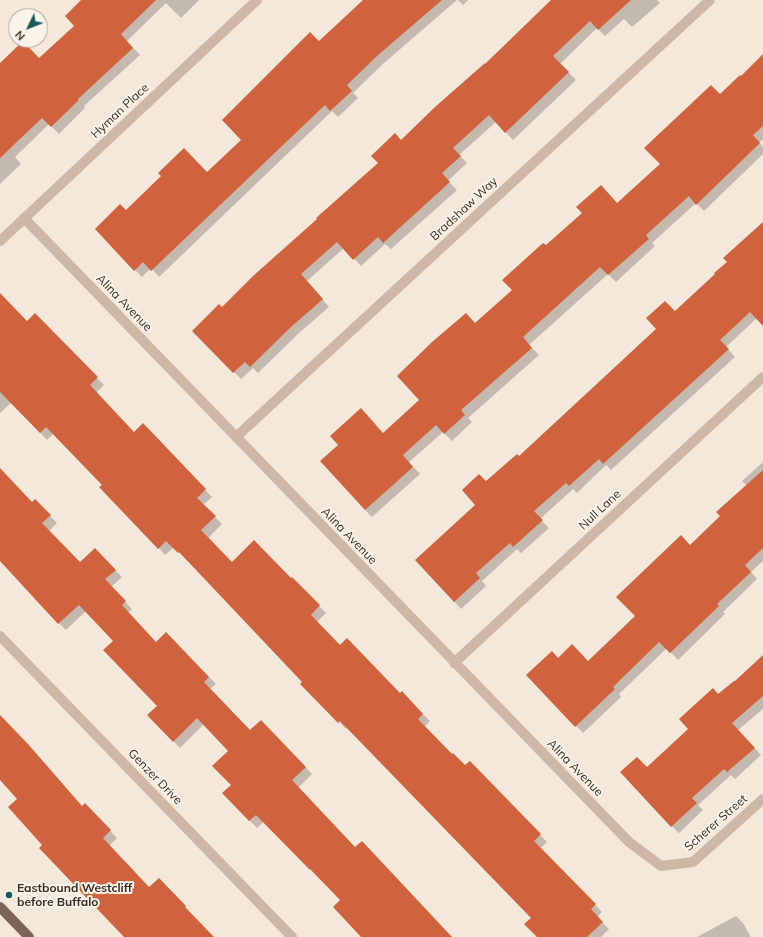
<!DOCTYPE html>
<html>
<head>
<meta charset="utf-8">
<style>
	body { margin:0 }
	#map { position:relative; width:763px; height:937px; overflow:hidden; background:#f4e8db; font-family:Mulish,sans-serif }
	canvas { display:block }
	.north { position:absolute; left:8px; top:8px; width:40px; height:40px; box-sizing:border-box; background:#fbf2e8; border:1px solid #ada39b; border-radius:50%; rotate:227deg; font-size:11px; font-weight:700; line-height:16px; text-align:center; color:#392d27 }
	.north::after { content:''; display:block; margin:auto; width:14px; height:18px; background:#19595e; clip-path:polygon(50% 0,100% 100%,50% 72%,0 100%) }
</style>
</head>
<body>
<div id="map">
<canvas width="763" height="937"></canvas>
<div class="north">N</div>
</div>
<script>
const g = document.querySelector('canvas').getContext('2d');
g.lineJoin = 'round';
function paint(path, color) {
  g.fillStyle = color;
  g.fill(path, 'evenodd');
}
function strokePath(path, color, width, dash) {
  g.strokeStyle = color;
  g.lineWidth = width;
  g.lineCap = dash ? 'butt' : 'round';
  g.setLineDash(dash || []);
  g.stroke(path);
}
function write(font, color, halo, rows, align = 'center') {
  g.font = font + ' Mulish,sans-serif';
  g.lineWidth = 4;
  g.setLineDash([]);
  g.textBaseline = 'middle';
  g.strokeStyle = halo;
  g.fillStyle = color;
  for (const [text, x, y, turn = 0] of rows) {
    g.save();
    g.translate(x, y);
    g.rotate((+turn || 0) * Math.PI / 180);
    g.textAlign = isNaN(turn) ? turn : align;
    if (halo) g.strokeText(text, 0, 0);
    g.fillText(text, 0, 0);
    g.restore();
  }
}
paint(new Path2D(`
	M83,0h116l-18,18 -15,-15 -39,38 13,14 -56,51 1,2 -26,26 -10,-10 -34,33 6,7 -21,20v-119l39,-5 37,-34z
	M365,0h92l-73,63 -31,30 5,5 -20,19 -6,-6 -173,166 -8,-9 -9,9 -7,-7 -9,-59 81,-38 36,-33 76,-98z
	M458,0h10l-5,5z
	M555,0h102l3,3 -28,24 -8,-8 -19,17 -8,-8 -37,36 16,16 -63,60 -17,-18 -37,33 8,8 -19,18 9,9 -66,59 -6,-5 -24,22 -17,-18 -37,33 22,26 -30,26 -41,40 -5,-5 -12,11 -48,-48 29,-23z
	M763,56v83l-4,4 4,4v7l-59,57 -8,-8 -44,40 3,3 -39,36 -8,-8 -79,71 10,10 -71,63 4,4 -20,19 -9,-9 -34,30 11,12 -48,43 -7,-7 19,-76 37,-34 54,-76 38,-34 33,-43 37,-34 18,-27 17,18 43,-40 59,-69 21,-17z
	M763,223v101l-6,-6 -31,29 9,10 -124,113 -5,-5 -29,28 -4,-4 -33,30 9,9 -28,25 -4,-4 -35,32 4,5 -25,23 -45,-49 61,-55 10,-22 32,-26 209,-195z
	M0,311l27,11 8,-8 69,71 -8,8 38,40 9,-8 69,72 -9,8 19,19 -14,14 24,25 59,17 1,-2 34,35 -9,9 23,25 60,47 2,-1 28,28 -6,6 41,40 5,-5 77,80 -6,6 61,64 -5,5 12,12 -8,8h-63l-6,-19 -184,-191 -2,2 -44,-45 2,-2 -56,-60 -74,-75 -9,8 -61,-70 -50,-52 -7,7 -35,-38 -12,11z
	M763,462v99l-12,11 6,7 -34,33 2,2 -47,46 -11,-12 -48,46 2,3 -38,36 -55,-58 30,-16 30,3 48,-46 54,-70 31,-30 26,-30 -5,-5z
	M0,470l32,33 3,-2 22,22 -8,8 31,33 15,-15 27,28 -11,10 21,22 -4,4 28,30 10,-10 50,51 -6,5 40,42 18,-3 44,46 -14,14 57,61 96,88h-88l-22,-37 -77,-79 -7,7 -33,-35 8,-8 -2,-34 -26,-27 -24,24 -31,-33 9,-9 -44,-65 -28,-30 -20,19 -7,-7 -59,-64z
	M763,656v53l-25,21 23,25 -26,24 -4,-4 -33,30 5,5 -24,23 -7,-7 -25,-58 43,-39 29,-34 16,-12z
	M0,716l82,91 3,-3 32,34 -8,8 40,42 10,-9 54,58h-88l-81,-92 -26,-46 -18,-21z
	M736,916l7,7 8,14h-54z`), '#0003');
paint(new Path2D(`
	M81,0h75l-35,34 12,14 -55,51 1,1 -28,27 -9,-9 -42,40v-95l23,-22 16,17 35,-32 -9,-10z
	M363,0h79l-65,56 -30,29 5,6 -22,20 -5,-6 -174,166 -8,-9 -9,9 -39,-42 25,-25 6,6 35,-34 -3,-3 26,-25 23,24 34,-32 -19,-20 88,-88 9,9z
	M551,0h80l-33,30 -8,-9 -37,35 16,16 -64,61 -16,-18 -36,33 8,8 -19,17 8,9 -67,61 -5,-6 -25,23 -16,-18 -36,32 22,25 -31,27 -42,41 -5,-5 -12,11 -41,-42 27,-27 3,3 31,-31 64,-57 -1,-1 62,-55 -7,-7 24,-23 6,7 34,-33 50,-44v1z
	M763,54v72l-10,9 7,8 -64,62 -7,-9 -43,39 3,4 -41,36 -8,-8 -77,70 9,11 -71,62 4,5 -21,19 -8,-9 -33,30 10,12 -48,43 -45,-49 18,-16 -8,-9 31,-28 22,25 36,-33 -22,-24 35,-34 34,-29 9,10 37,-33 -10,-10 41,-37 3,2 36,-32 -6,-6 25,-22 16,18 43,-39 -16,-16 67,-63 9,9 20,-19 1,1z
	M763,222v104l-13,-14 -30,28 9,9 -126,115 -4,-5 -30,27 -3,-3 -32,28 9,9 -30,27 -3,-4 -34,30 4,5 -26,24 -39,-42 60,-55 -13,-15 17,-16 7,7 31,-27 2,2 137,-127 -10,-11 19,-17 10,10 40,-37 -1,-1 13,-11 -4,-4z
	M0,293l27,28 8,-8 63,64 -8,8 44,47 9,-9 63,66 -9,9 19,18 -15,14 31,32 22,-22 37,38 1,-1 28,28 -9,10 29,30 7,-7 53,55 2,-2 21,23 -5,5 34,35 1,-1 12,12 5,-4 71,73 -7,7 62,63 -5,5 12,13 -16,15h-50l-13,-13 7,-6 -191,-197 -2,2 -38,-39 2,-2 -123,-130 -1,1 -12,-12 -8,8 -59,-62 3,-2 -56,-58 -6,6 -40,-41z
	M0,468l32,34 3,-3 16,16 -9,8 38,39 15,-14 21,22 -11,9 21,22 -4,4 34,37 10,-10 43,45 -5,5 46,48 11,-10 45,47 -14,13 63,67 7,-6 90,96h-91l-28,-30 7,-7 -30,-31v1l-54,-55 -7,6 -27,-28 9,-8 -19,-19 16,-15 -31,-33 -24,24 -26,-27 10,-9 -54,-56 10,-9 -34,-36 -21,19 -58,-63z
	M763,470v78l-18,17 6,7 -34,32 2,2 -49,47 -11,-11 -46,45 2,2 -40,38 -49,-52 26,-24 6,7 14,-14 16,17 47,-45 -19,-19 65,-62 9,10 30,-29 -4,-4z
	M763,655v41l-31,27 23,25 -28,24 -3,-3 -32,29 5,5 -26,24 -51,-55 17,-15 10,10 41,-38 -9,-10 34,-31 5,6 16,-13h1z
	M0,715l28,29 54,62 3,-3 26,27 -8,8 46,49 10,-9 27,28 -1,1 29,30h-90l-85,-89 3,-3 -34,-38 9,-8 -17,-19z`), '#d0623d');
strokePath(new Path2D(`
	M24,218l605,624 32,24 32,-4 70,-63
	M0,241l257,-241
	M236,437l474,-437
	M0,636l292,301
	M454,663l309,-286`), '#cdb8a6', 10);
strokePath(new Path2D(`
	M0,907l29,30`), '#7c6457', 10);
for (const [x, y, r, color] of [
	[9,895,4,"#19595e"]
]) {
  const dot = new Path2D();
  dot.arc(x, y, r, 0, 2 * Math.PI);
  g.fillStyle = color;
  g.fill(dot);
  strokePath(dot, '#fbf2e8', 1.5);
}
write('12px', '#392d27', '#fbf2e8', [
	["Hyman Place",120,111,-43],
	["Bradshaw Way",464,209,-43],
	["Alina Avenue",124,303,46],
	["Null Lane",600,510,-43],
	["Alina Avenue",349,536,46],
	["Alina Avenue",575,768,46],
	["Genzer Drive",155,777,46],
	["Scherer Street",716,823,-41]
]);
write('bold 12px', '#392d27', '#fbf2e8', [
	["Eastbound Westcliff",17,888],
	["before Buffalo",17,902]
], 'left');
</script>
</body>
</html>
